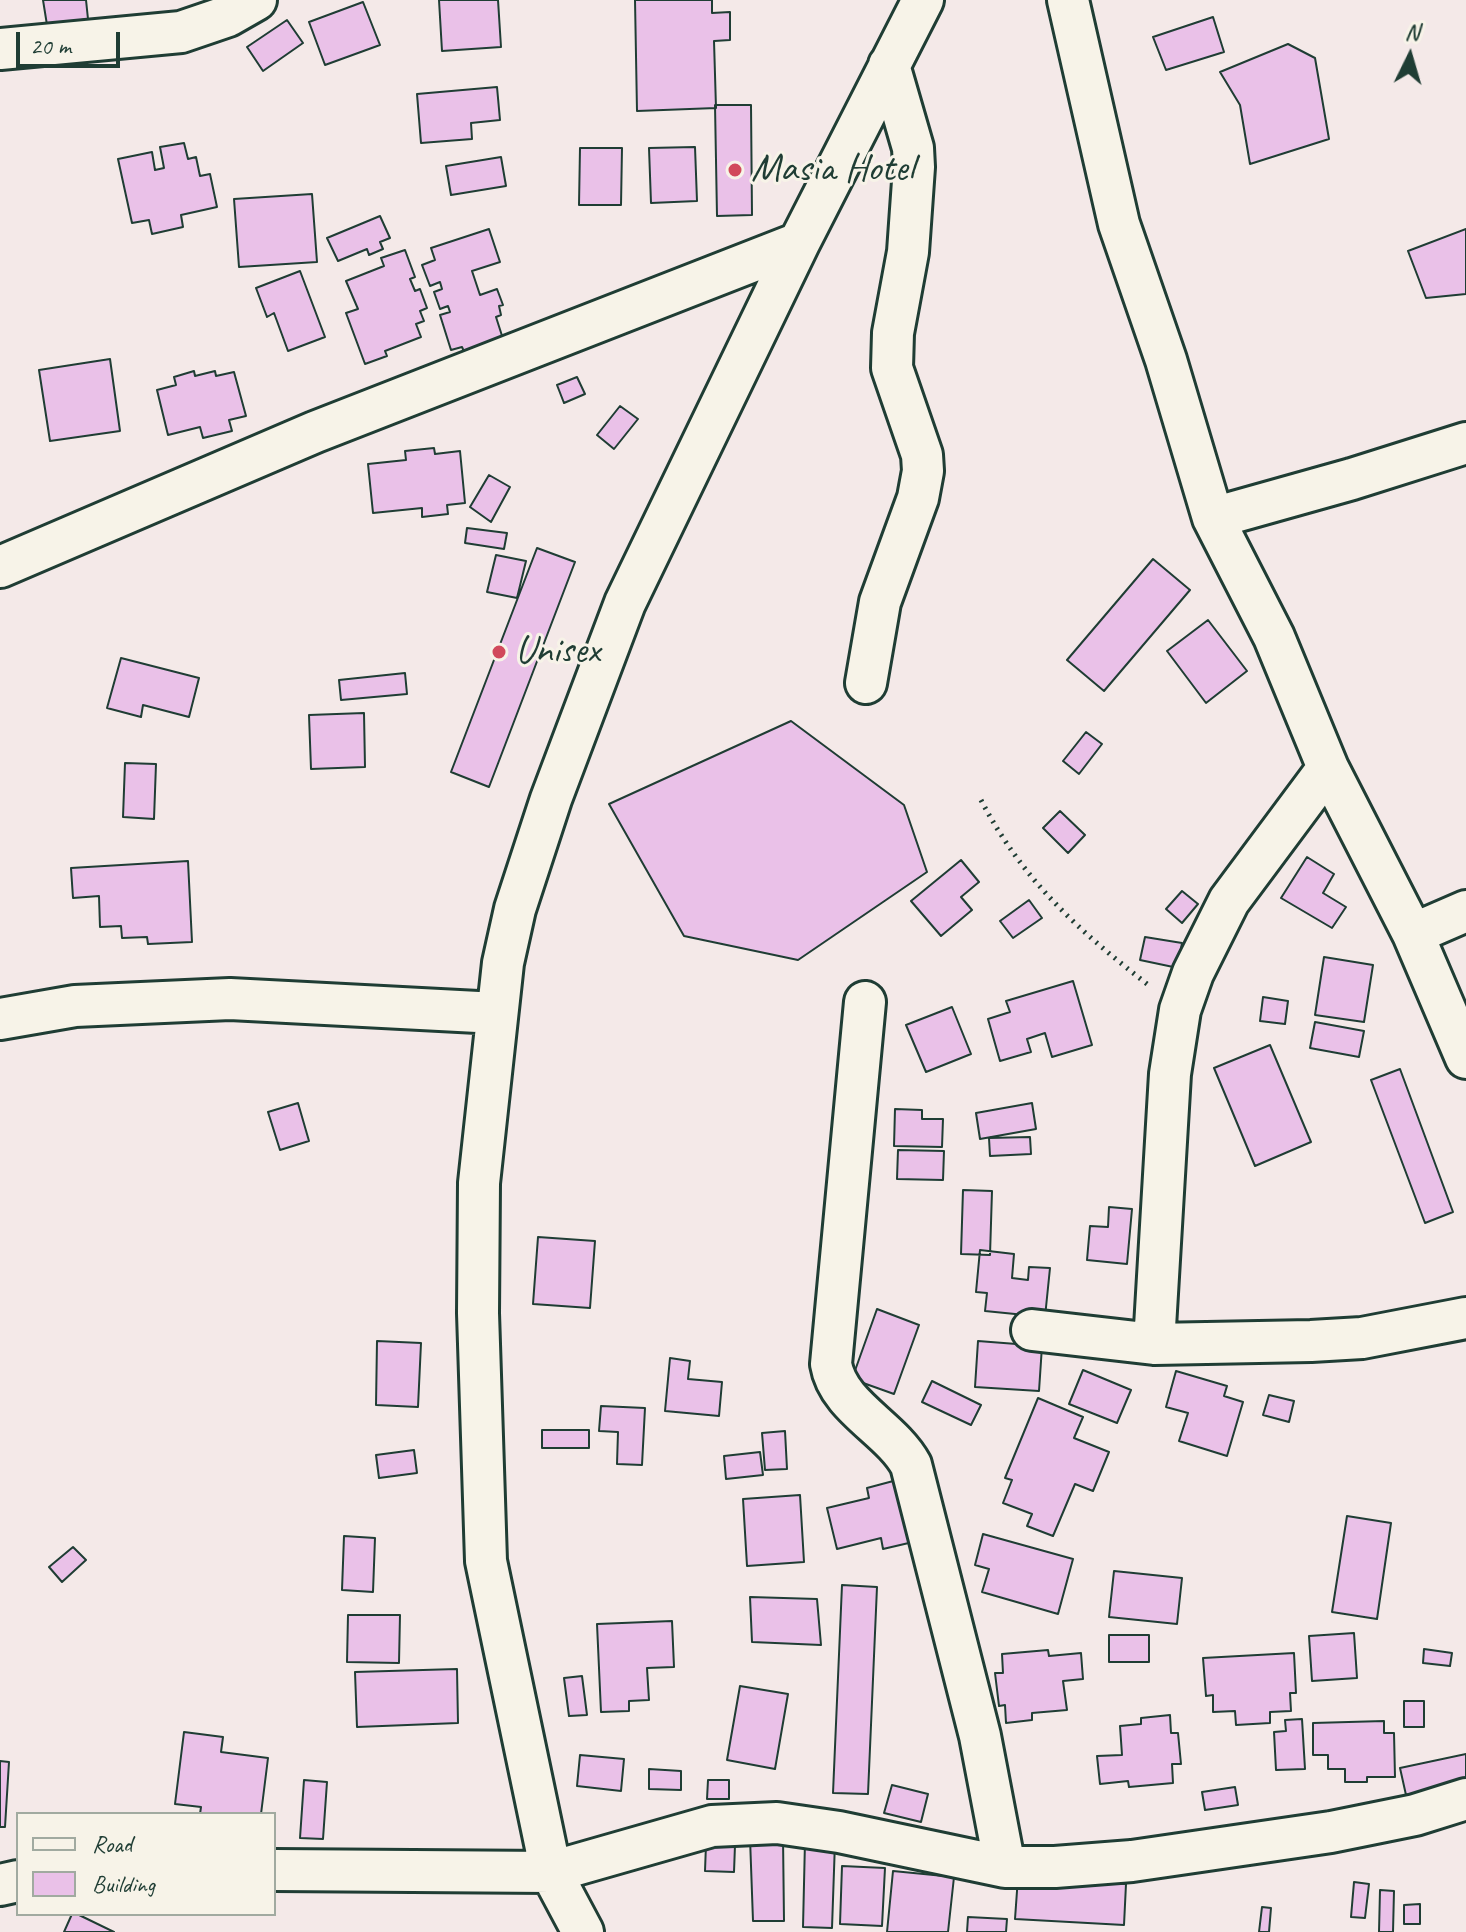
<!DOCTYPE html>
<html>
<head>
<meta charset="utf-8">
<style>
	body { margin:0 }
	#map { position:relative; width:1466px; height:1932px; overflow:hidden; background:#f4e9e8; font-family:Caveat,sans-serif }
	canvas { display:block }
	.legend { position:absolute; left:16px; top:1812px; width:260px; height:104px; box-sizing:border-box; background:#f7f3e8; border:2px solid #a1aaa0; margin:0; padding:10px 14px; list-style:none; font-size:24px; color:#1f3d34 }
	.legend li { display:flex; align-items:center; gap:16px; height:40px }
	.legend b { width:40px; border:2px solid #a1aaa0 }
	.north { position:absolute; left:1370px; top:16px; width:80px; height:80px; -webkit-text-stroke:6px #f7f3e8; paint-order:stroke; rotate:5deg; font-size:22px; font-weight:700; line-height:32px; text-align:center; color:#1f3d34 }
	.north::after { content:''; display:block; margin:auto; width:28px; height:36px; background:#1f3d34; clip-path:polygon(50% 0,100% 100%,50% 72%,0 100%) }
	.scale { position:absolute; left:16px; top:32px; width:104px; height:36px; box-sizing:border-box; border:4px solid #1f3d34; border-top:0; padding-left:10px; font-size:24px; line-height:28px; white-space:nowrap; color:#1f3d34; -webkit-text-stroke:6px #f7f3e8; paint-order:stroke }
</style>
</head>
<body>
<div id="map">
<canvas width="1466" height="1932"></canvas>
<ul class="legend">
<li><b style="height:10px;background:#f7f3e8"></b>Road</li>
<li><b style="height:22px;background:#eac1e8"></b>Building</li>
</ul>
<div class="north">N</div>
<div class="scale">20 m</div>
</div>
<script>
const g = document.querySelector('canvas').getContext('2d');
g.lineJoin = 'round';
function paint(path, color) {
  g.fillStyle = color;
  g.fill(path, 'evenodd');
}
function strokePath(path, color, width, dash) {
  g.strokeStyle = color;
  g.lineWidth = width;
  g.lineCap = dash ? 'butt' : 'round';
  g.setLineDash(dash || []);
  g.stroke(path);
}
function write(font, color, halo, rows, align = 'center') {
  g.font = font + ' Caveat,sans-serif';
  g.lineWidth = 6;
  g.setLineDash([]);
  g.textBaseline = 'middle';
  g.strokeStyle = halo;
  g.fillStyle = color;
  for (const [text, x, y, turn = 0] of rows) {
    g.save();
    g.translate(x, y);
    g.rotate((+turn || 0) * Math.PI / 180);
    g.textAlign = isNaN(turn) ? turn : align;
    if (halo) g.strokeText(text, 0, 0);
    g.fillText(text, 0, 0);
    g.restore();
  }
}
const building = new Path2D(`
	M43,0h43l2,19 -41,6z
	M439,0h59l3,47 -59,4z
	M635,0h77v13l18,-1v28l-16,1 2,67 -79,3z
	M363,2l17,43 -55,20 -16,-43z
	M1213,17l11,35 -58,18 -13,-33z
	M287,20l16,23 -40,28 -16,-24z
	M1288,44l27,14 14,81 -79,25 -10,-59 -20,-33z
	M497,87l3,33 -29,3 1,16 -51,4 -4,-49z
	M715,105h36l1,110 -35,1z
	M184,143l4,16 8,-2 4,19 10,-2 7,33 -36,8 2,12 -31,7 -3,-14 -17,3 -14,-64 34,-7 3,18 9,-2 -4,-21z
	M695,147l2,54 -46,2 -2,-55z
	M580,148h42l-1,57h-42z
	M501,157l5,29 -55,9 -5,-29z
	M312,194l5,68 -78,5 -5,-68z
	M380,216l10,22 -10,4 3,7 -14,6 -2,-6 -29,12 -11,-23z
	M489,229l11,33 -28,9 8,24 17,-6 6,16 -4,1 2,9 -5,2 8,25 -39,12 -3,-7 -11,3 -11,-35 10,-3 -2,-6 -8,3 -6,-17 8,-3 -2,-7 -10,4 -8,-21 13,-5 -4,-12z
	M1466,229v65l-40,4 -18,-47z
	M405,250l10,27 -5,2 5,12 5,-2 7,19 -7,3 4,10 -8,3 5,13 -36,14 2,5 -22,8 -19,-51 12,-4 -12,-28 38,-15 -3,-8z
	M300,271l25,66 -37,14 -14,-38 -7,4 -11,-29z
	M110,359l10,72 -70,10 -11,-71z
	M194,371l1,5 20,-5 1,5 18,-4 12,44 -17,4 3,11 -29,7 -3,-11 -32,8 -11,-45 19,-5 -2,-8z
	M577,377l8,17 -21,9 -7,-18z
	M620,406l18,13 -24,30 -17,-14z
	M434,448l1,6 25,-3 5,52 -18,2 1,9 -26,3v-9l-49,5 -5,-49 38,-4 -1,-9z
	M489,475l21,12 -19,35 -21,-15z
	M467,528l40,5 -3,16 -39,-6z
	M537,548l38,14 -86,225 -38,-15z
	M496,555l30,6 -9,37 -30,-6z
	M1153,559l37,31 -86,101 -37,-31z
	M1208,620l39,51 -41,32 -39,-52z
	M121,658l78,20 -10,39 -46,-12 -2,12 -34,-9z
	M405,673l2,21 -66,6 -2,-20z
	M364,713l1,54 -54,2 -2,-54z
	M791,721l113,84 23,67 -129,88 -114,-24 -75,-132z
	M1086,732l16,12 -23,30 -16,-13z
	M125,763l31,1 -2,55 -31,-2z
	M1060,811l25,24 -17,18 -25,-25z
	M1307,857l27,17 -11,19 23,14 -14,21 -51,-30z
	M961,860l18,22 -18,15 11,13 -31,26 -30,-35z
	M188,861l4,81 -44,2 -1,-7 -25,1 -1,-12 -21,1 -1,-31 -26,2 -2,-30z
	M1182,891l16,13 -16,19 -16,-14z
	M1029,900l13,18 -29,20 -13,-17z
	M1145,937l37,6 -4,25 -38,-8z
	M1324,957l49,8 -9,57 -49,-7z
	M1073,981l19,64 -40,12 -7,-24 -18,6 4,13 -31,9 -12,-42 22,-7 -4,-11z
	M1263,997l25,4 -3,23 -25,-3z
	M952,1007l19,47 -45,18 -20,-47z
	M1315,1022l49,9 -5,26 -49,-9z
	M1270,1045l41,97 -56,24 -41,-98z
	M1400,1069l53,143 -28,11 -54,-143z
	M298,1103l11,38 -29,9 -12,-38z
	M1032,1103l4,26 -56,10 -4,-26z
	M895,1109l27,1v9h21l-1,28 -48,-1z
	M1030,1137l1,17 -41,2 -1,-18z
	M898,1150l46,1 -1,29 -46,-1z
	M963,1190l29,1 -2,64 -29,-1z
	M1109,1207l23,2 -5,55 -40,-4 3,-34 18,1z
	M538,1237l57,4 -5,67 -57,-4z
	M980,1250l34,4 -2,24 16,2 1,-13 21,1 -5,49 -60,-6 2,-18 -11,-1z
	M877,1309l42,16 -25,69 -42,-15z
	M377,1341l44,2 -3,64 -42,-2z
	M978,1341l64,5 -3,45 -64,-4z
	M670,1358l20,3 -2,18 34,3 -3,34 -54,-5z
	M1083,1370l48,20 -14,33 -48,-19z
	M1176,1371l51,15 -3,10 19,6 -16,54 -48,-15 9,-28 -22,-6z
	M932,1381l49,24 -10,20 -49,-23z
	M1269,1395l25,6 -5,21 -26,-7z
	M1038,1398l45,19 -9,21 35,14 -16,39 -18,-7 -22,52 -26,-10 5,-12 -29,-11 9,-23 -7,-2z
	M601,1406l44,2 -3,57 -25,-1 1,-32 -19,-1z
	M542,1430h47v18h-47z
	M785,1431l2,38 -22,1 -3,-37z
	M414,1450l3,23 -38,5 -3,-23z
	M760,1452l3,23 -37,4 -2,-23z
	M897,1480l16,62 -30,7 -2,-11 -44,11 -10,-41 42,-10 -2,-10z
	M800,1495l4,67 -57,4 -4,-67z
	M1347,1516l44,7 -14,96 -45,-7z
	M983,1534l90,25 -15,55 -76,-22 7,-23 -14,-4z
	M344,1536l31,2 -2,54 -31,-2z
	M73,1547l13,13 -24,22 -13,-15z
	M1114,1571l68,7 -5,46 -68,-7z
	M842,1585l35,2 -9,207 -35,-1z
	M750,1597l67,2 4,46 -69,-3z
	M348,1615h52l-1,48 -52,-1z
	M672,1621l2,46 -27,1 2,32 -20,1v10l-28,1 -4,-88z
	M1354,1633l3,45 -45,3 -3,-45z
	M1109,1635h40v27h-40z
	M1424,1649l28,4 -2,13 -27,-3z
	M1048,1650l1,6 32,-3 2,26 -20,2 4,29 -35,3v7l-26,3 -1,-18 -6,1 -4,-33h8l-1,-19z
	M1294,1653l2,40h-6l1,18 -21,1v11l-34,2 -1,-14 -22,1v-17l-7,1 -3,-38z
	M457,1669l1,54 -101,4 -2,-55z
	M582,1676l5,39 -18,1 -5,-38z
	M740,1686l48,8 -13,75 -48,-9z
	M1404,1701h20v26h-20z
	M1170,1715l1,18h7l3,31h-9l1,19 -44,4 -1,-6 -28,3 -3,-28 25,-1 -2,-29 21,-2v-6z
	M1302,1719l3,50 -29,1 -2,-38 12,-1 -1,-11z
	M1384,1721v12h10l1,44h-28v5h-22v-13h-17v-14h-15v-32z
	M184,1732l39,5 -2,15 47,6 -7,56h-61l1,-7 -26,-3z
	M1466,1754v28l-60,13 -6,-27z
	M580,1755l44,4 -3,32 -44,-5z
	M0,1761l9,1 -4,65h-5z
	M649,1769l32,2v19l-32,-1z
	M304,1780l23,2 -4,57 -23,-1z
	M708,1780h21v19h-22z
	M892,1785l36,9 -7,28 -37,-9z
	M1235,1787l3,18 -33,5 -3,-18z
	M783,1837l1,84h-31l-3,-83z
	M805,1841l30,1 -3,86 -29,-1z
	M706,1844l29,1 -1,27 -29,-1z
	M842,1866l43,2 -3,58 -42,-2z
	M893,1871l61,6 -6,55h-61z
	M1018,1877l108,7 -2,41 -109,-6z
	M1354,1882l15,2 -4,34 -14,-1z
	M1380,1890l14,1 -1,41h-14z
	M1420,1904v20h-16v-19z
	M1262,1907l9,1 -2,24h-10z
	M72,1914h5l37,18h-50z
	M968,1917l39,2 -1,13h-39z`);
paint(building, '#eac1e8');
strokePath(building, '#1f3d34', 2);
const minor = new Path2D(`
	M1068,0l51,224 47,136 47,158 61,119 54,131 85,166 53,124
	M0,49l181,-17 47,-16 28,-16
	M1213,518l139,-39 114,-36
	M0,567l315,-135 484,-189
	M866,683l14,-81 38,-104 5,-27 -1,-16 -30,-87 1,-35 15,-81 6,-85 -1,-19 -24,-83
	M1413,934l53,-23
	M865,1002l-34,362c7,43 60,64 80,101l69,271 25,131
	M0,1019l75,-13 155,-7 267,14
	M1032,1330l122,14 157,-3 51,-3 104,-20
	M1154,1344l16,-270 10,-64 13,-37 36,-72 99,-133
	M274,1870l277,2 161,-46 65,-3 62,9 166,35h50l77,-6 199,-29 84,-17 51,-16
	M0,1885l18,-4
	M583,1932l-32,-60 -65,-311 -8,-248 1,-130 24,-220 12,-54 36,-110 74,-196 174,-360 124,-243`);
strokePath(minor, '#1f3d34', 46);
strokePath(new Path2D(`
	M981,800c42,81 99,132 170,187`), '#1f3d34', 5, [2, 6]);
strokePath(minor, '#f7f3e8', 40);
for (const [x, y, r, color] of [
	[735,170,8,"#d1495b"],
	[499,652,8,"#d1495b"]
]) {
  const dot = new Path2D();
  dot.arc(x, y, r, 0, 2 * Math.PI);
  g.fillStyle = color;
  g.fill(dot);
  strokePath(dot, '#f7f3e8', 3);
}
write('40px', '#1f3d34', '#f7f3e8', [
	["Masia Hotel",751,170],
	["Unisex",515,652]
], 'left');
</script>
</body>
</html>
